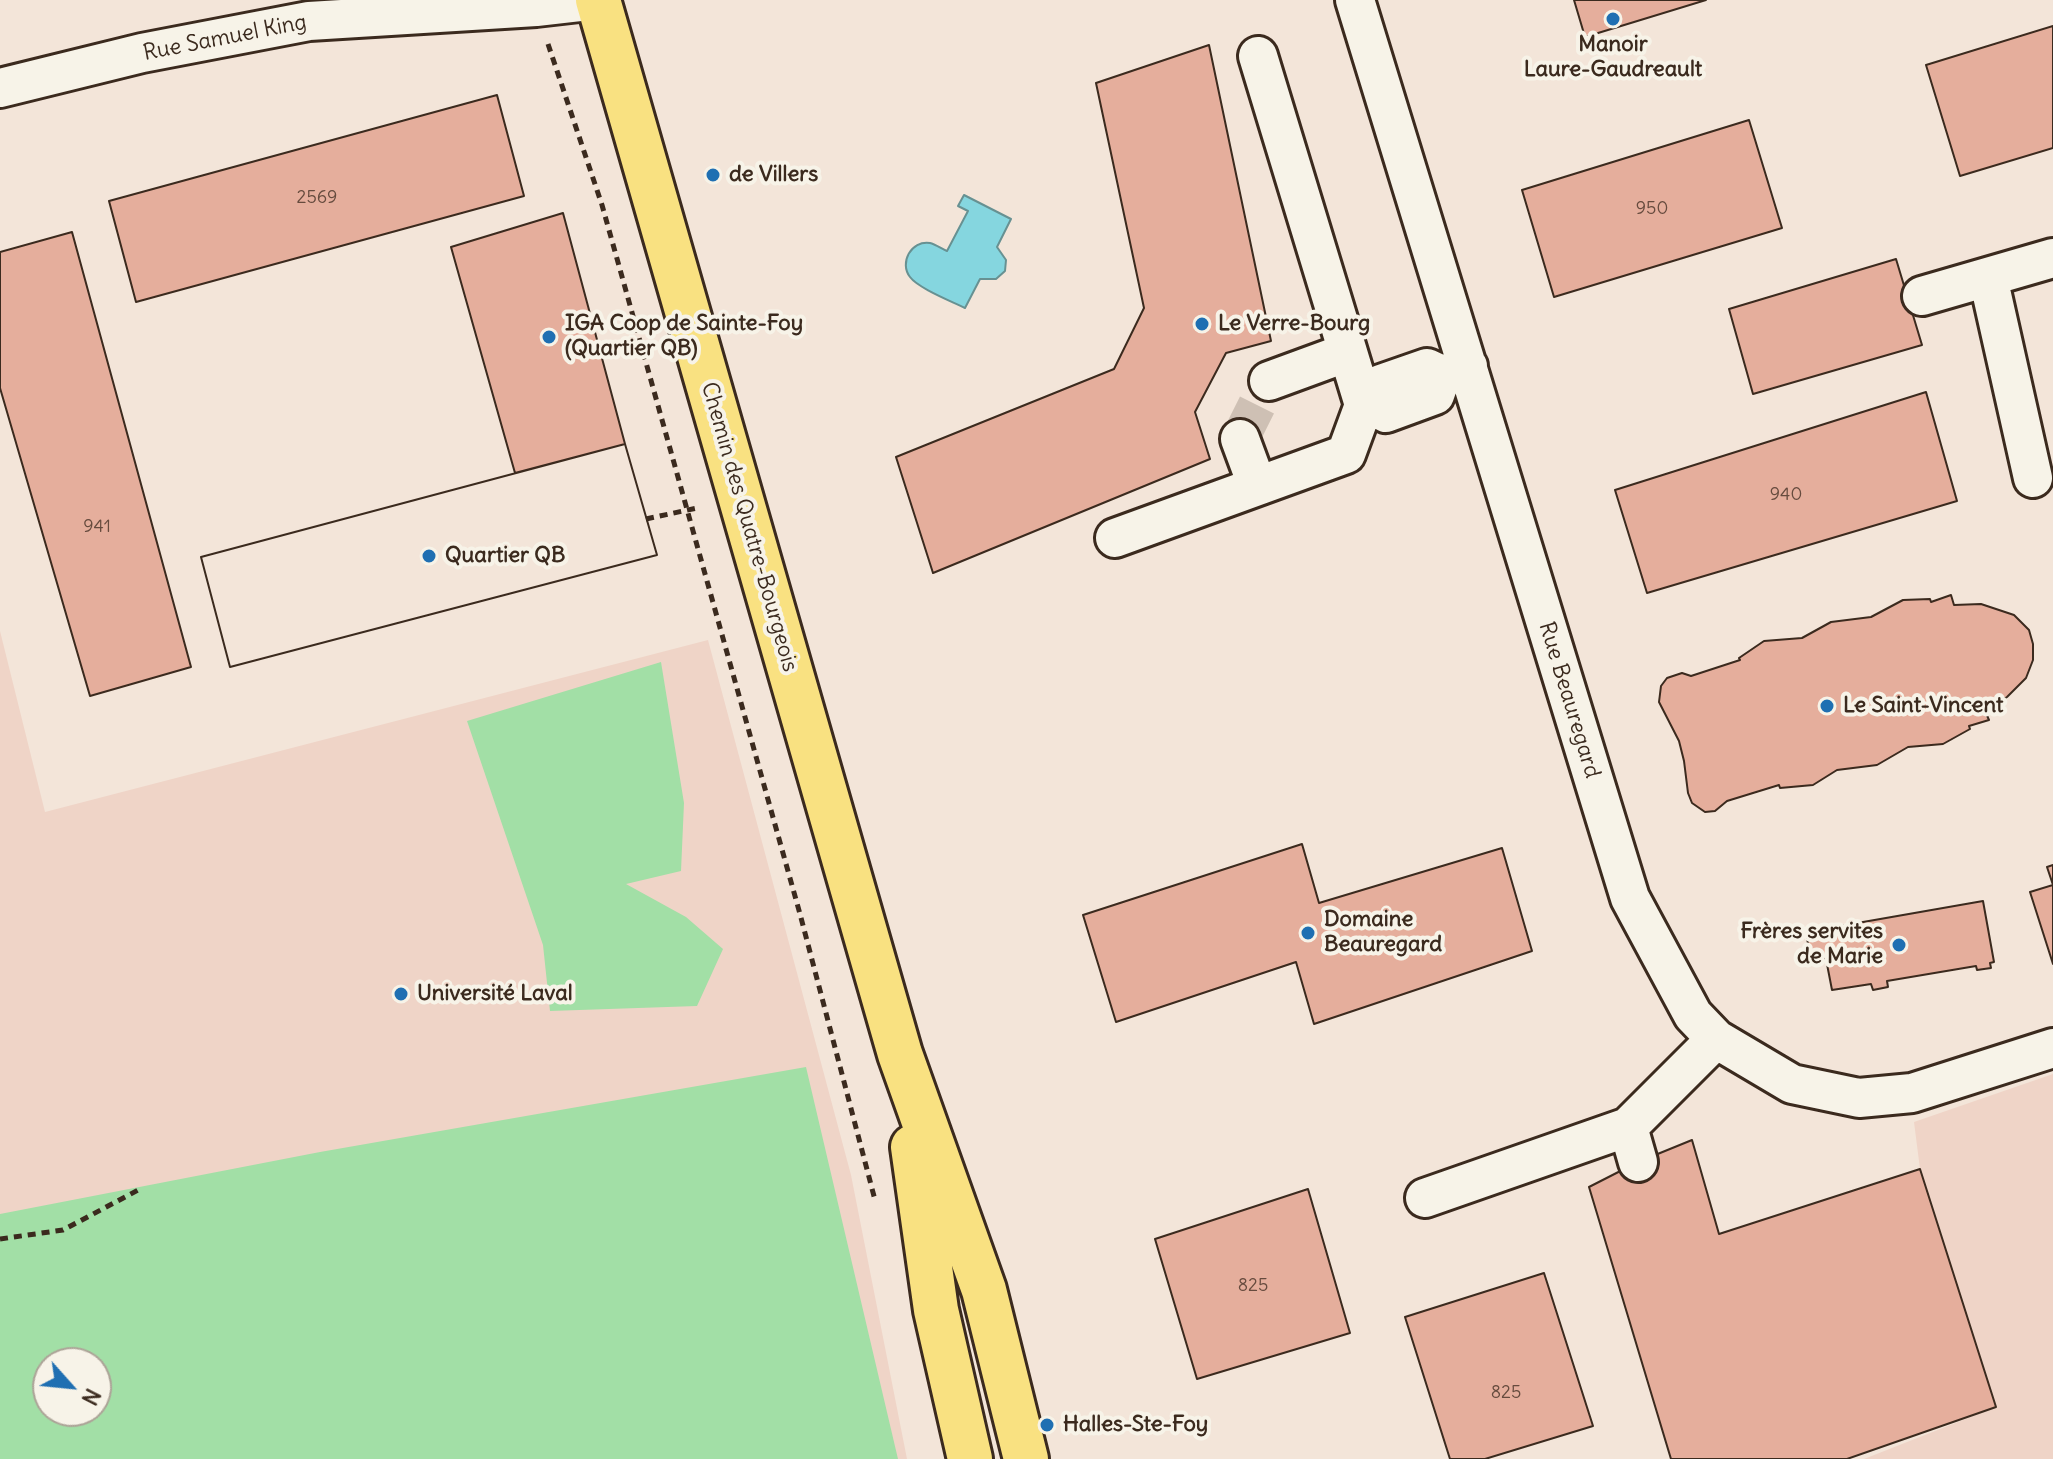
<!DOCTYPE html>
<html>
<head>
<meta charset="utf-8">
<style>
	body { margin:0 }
	#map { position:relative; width:2053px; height:1459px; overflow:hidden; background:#f3e5d9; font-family:Delius,sans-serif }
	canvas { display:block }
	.north { position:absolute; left:32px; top:1347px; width:80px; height:80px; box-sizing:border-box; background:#f7f3e8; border:2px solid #aca397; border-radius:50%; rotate:117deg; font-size:22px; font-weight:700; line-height:32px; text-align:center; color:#3b2a1e }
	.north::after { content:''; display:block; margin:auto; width:28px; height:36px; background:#1f6fb2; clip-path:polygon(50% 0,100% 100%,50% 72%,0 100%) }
</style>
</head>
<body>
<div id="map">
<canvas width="2053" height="1459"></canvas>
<div class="north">N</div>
</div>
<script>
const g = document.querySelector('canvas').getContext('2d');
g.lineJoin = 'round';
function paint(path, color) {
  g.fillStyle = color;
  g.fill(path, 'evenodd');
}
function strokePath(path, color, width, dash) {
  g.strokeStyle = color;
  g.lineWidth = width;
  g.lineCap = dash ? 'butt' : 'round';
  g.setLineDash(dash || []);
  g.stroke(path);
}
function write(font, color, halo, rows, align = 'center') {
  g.font = font + ' Delius,sans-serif';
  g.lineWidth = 8;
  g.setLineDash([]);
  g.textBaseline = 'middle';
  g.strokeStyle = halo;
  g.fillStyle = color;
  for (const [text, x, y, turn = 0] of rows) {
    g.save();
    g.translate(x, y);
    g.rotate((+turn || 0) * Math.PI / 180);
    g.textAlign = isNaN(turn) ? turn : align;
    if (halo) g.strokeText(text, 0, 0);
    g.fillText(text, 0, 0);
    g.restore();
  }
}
paint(new Path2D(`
	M0,631l45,181 663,-172 143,535 56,284h-907zM48,1363h48v48h-48z
	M2053,1074v385h-189l132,-52 -76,-238 -6,-47z`), '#efd4c7');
paint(new Path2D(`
	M661,662l23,141 -3,68 -55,13 60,33 37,32 -26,57 -147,5 -7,-66 -76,-224z
	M806,1067l92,392h-898v-245l320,-62zM96,1363v48h-48v-48z`), '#a2dfa6');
const water = new Path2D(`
	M964,195l47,24 -14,28 9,13 -1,11 -9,8h-16l-15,29c-14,-7 -47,-20 -55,-31 -11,-14 1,-37 20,-34 5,1 12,6 17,8l21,-40 -10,-5z`);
paint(water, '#85d6df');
strokePath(water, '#679192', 2);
const building = new Path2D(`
	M1574,0h132l-121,37z
	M2053,26v122l-93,28 -34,-111z
	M1209,45l62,296 -45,12 -31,59 15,47 -277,114 -37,-116 218,-88 30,-61 -48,-225z
	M497,95l27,101 -388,106 -27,-101z
	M1749,120l33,108 -228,69 -32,-107z
	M563,213l62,231 -110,29 -64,-226z
	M72,232l119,435 -101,29 -90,-308v-136z
	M1896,259l26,86 -169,49 -24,-85z
	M1926,392l31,109 -310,92 -32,-103z
	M625,444l32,111 -427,112 -29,-110z
	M625,444l32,111 -427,112 -29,-110z
	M1951,595l3,10 27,-1 33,11 15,15 4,14v16l-7,18 -19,19 -22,14 4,9 -20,6 1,3 -27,15 -35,3 -31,18 -40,5 -24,15 -33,3 -1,-3 -52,16 -12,10 -10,1 -13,-9 -4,-10 -4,-32 -5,-20 -20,-39 2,-16 6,-8 15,-5 9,3 49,-16 -1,-2 25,-17 38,-3 29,-16 40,-5 32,-17 27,-1 1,3z
	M1302,844l17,59 183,-55 30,103 -218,73 -18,-62 -180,60 -33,-107z
	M2053,865v99l-23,-72 23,-7 -6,-18z
	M1983,901l11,61 -4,1 1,5 -14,2 -1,-4 -89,15 1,6 -15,3 -2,-6 -39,6 -6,-31 -15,2 -5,-29z
	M1692,1140l27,94 201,-65 76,238 -149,52h-176l-82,-272 49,-25z
	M1308,1189l42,144 -153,46 -42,-140z
	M1544,1273l49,153 -108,33h-35l-45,-142z`);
paint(building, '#e5ae9c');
strokePath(building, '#3b2a1e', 2);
strokePath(new Path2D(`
	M1240,439l29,-58`), '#cec0b4', 38, [38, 19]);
const minor = new Path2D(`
	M1355,0l275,898 63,117 23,24 76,45 67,14 53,-5 141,-45
	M1258,56l106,349
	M0,88l142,-35 167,-32 227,-14 61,-7
	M1988,277l45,201
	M1922,296l131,-38
	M1269,381l79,-29
	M1372,403l14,10 49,-18 7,-20
	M1240,439l17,46
	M1115,538l231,-84 18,-49 8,-2 9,-19 46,-16 15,7 26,-9
	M1628,1127l10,35
	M1425,1198l203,-71 88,-88`);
const major = new Path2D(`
	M598,0l302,1054 84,236 42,169
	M913,1147l23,163 34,149`);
strokePath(minor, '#3b2a1e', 44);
strokePath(major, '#3b2a1e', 50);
strokePath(new Path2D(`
	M548,44l54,161 198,709 75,286
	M646,519l51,-11
	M0,1239l63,-9 79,-42`), '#3b2a1e', 5, [8, 6]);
strokePath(minor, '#f7f3e8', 38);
strokePath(major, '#f9e181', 44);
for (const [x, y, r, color] of [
	[1613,19,8,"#1f6fb2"],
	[713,175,8,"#1f6fb2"],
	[1202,324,8,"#1f6fb2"],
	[549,337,8,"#1f6fb2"],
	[429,556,8,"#1f6fb2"],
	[1827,706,8,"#1f6fb2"],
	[1308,933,8,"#1f6fb2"],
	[1899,945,8,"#1f6fb2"],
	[401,994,8,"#1f6fb2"],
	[1047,1425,8,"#1f6fb2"]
]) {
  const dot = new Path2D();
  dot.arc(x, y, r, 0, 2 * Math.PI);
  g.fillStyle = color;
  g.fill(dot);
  strokePath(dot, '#f7f3e8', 3);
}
write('18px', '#664b3e', null, [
	["2569",317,198],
	["950",1652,209],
	["940",1786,495],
	["941",97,527],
	["825",1253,1286],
	["825",1506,1393]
]);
write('22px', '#3b2a1e', '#f7f3e8', [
	["Rue Samuel King",225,38,-11],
	["Chemin des Quatre-Bourgeois",749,527,74],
	["Rue Beauregard",1569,700,73]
]);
write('bold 22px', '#3b2a1e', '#f7f3e8', [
	["Manoir",1613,45,"center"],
	["Laure-Gaudreault",1613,70,"center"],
	["de Villers",729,175],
	["IGA Coop de Sainte-Foy",565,324],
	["(Quartier QB)",565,349],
	["Le Verre-Bourg",1218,324],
	["Quartier QB",445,556],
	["Le Saint-Vincent",1843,706],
	["Domaine",1324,920],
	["Beauregard",1324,945],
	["Frères servites",1883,932,"right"],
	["de Marie",1883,957,"right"],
	["Université Laval",417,994],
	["Halles-Ste-Foy",1063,1425]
], 'left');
</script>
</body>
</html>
